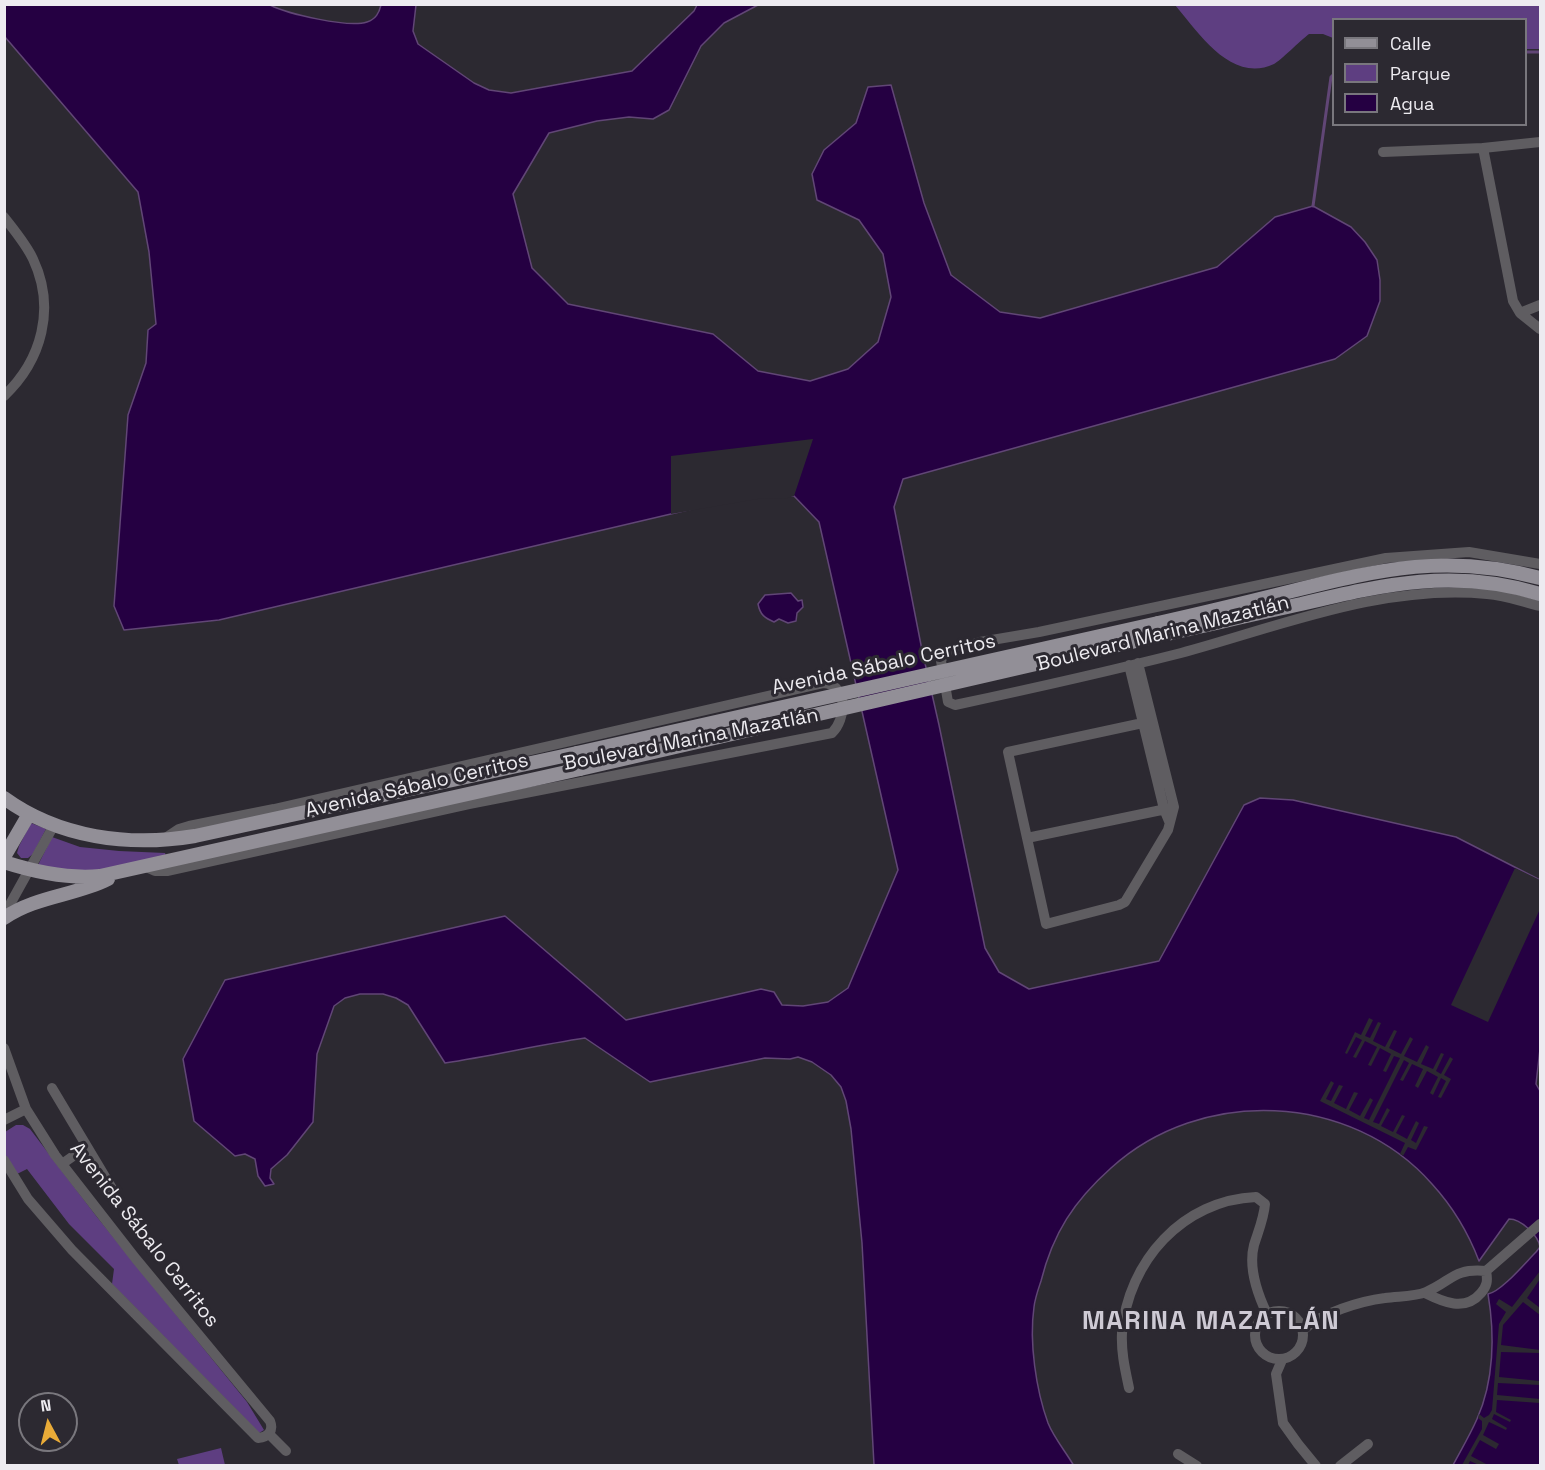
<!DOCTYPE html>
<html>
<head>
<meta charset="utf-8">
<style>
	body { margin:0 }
	#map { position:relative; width:1545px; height:1470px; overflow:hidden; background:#2c2931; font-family:"Space Grotesk",sans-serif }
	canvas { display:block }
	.frame { position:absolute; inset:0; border:6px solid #edebf0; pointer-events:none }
	.legend { position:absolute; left:1332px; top:18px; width:195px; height:108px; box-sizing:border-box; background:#2c2931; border:2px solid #79777d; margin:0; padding:8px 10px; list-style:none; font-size:18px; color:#edebf0 }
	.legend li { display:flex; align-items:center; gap:12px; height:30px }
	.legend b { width:30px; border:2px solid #79777d }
	.north { position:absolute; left:18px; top:1392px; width:60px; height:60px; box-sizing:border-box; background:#2c2931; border:2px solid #79777d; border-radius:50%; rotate:353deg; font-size:16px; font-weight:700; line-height:24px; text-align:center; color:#edebf0 }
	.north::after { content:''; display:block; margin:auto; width:21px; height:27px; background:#e9ab38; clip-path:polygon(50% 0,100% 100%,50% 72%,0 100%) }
</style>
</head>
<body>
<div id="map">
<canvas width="1545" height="1470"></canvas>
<div class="frame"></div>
<ul class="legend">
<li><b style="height:8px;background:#928f97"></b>Calle</li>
<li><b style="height:16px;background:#5e3e81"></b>Parque</li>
<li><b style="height:16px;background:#250042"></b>Agua</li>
</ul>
<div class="north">N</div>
</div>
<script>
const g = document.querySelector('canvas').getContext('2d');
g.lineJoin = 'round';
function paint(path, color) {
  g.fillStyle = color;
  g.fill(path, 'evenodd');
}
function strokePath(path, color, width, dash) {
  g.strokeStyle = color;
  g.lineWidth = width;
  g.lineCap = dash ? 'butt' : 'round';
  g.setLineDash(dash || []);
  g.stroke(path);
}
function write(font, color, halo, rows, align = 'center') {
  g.font = font + ' "Space Grotesk",sans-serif';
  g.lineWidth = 6;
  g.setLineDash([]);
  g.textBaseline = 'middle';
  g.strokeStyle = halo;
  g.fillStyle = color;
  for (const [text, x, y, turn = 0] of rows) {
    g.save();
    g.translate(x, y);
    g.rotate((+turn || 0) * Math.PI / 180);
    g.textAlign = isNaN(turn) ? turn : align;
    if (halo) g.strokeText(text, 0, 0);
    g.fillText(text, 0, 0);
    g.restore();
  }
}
paint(new Path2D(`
	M1175,5h365v44h-14v-29h-192l-1,18 -10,-4h-14c-8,6 -29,27 -35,30 -43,20 -76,-32 -99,-59z
	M31,823l15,6 -13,25 -5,4h-7l-4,-5 2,-7z
	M52,837l28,10 39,4 46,2 1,3 -72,16 -57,-5z
	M16,1125h7l7,4 67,88 150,185 17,28 -5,3 -147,-149 2,-15 -45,-45 -42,-55 -10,5 -12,-20v-22z
	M221,1448l4,17h-46l-2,-6z`), '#5e3e81');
const water = new Path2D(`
	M4,5h266c18,9 78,23 97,17 9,-3 12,-9 14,-17h35l-3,26 5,13 56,39 15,7 22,3 121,-22 62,-60 3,-6h61l-34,18 -23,23 -32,64 -16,9 -24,-2 -32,4 -48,12 -36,61 19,74 36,36 145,30 45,37 52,10 38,-12 30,-27 13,-45 -8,-43 -24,-34 -42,-20 -5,-26 12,-24 32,-27 12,-36 23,-2 33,118 27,72 49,37 40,6 177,-51 58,-50 38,-11 38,21 14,15 12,18 3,20v21l-13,35 -32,23 -432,120 -9,28 28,143 17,75 46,223 14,24 30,17 130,-28 85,-156 16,-7 33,2 163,37 84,43v169l-4,35 4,7v374h-87c8,-15 17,-30 24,-46 17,-38 18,-84 11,-125 13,-2 38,-32 48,-42l4,-5c-2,-12 -19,-28 -31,-28l-30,42c-11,-29 -26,-54 -47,-77 -81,-92 -231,-98 -321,-16 -37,33 -58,65 -70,113 -3,9 -6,17 -7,26 -5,35 2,83 14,116 6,15 18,29 26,43l-200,-1 -12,-222 -11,-114 -5,-28 -5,-14 -10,-12 -19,-13 -14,-5 -8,2 -25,-1 -115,24 -65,-44c-47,7 -93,18 -140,25l-37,-58 -12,-7 -13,-4h-23l-15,4 -11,8 -17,48 -4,68 -26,33 -16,14 -1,9 4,6 -9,2 -7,-10 -3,-17 -10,-5 -10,2 -41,-35 -11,-62 42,-79 280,-64 121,104 135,-31 13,3 8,13 21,1 25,-4 20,-14 50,-118 -79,-348 -25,-26 -31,-1 -58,11 -486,114 -95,10 -10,-24 14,-191 18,-52 2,-33 8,-6 -7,-72 -11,-60 -133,-155z
	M791,593l7,8 4,-1 1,7 -6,6 -1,8 -8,2 -9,-4 -5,3c-9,-4 -14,-7 -16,-18l7,-9z`);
paint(water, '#250042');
strokePath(water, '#614676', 1.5);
paint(new Path2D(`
	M813,439l-19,57 -10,3 -21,-1 -92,16v-58z
	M1515,868l25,12v29l-52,113 -37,-17z
	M1369,1018l4,2 -8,16 5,2 8,-16 3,1 -8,18 12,6 9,-17 3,1 -8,17 12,6 9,-17 3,2 -9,17 13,6 9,-17 3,2 -8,17 12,5 8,-16 3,1 -8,17 5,3 9,-17 3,2 -9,16 7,4 -10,19 -3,-1 8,-16 -5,-3 -8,17 -3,-2 8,-16 -11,-6 -9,17 -3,-2 8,-17 -11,-5 -9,17 -3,-1 9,-17 -5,-3 -31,62 6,2 8,-16 3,2 -9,16 12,6 9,-17 3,1 -9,17 11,6 9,-18 3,2 -8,17 5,3 8,-17 4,1 -12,23 -8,-3 -5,9 -3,-2 5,-11 -85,-42 11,-20 3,2 -8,16 5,2 8,-16 4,1 -9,17 12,6 8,-17 4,1 -9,17 11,6 10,-18 3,2 -9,18 5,2 31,-62 -6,-2 -8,16 -3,-1 8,-17 -11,-6 -9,18 -3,-1 9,-18 -12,-6 -9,17 -3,-1 9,-17 -6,-3 -9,17 -2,-1 10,-21 6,3z
	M1540,1271v8l-13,19 13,10v7l-17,-13 -20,23 -2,20 39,5v3l-39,-1 -2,25 41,4v4l-42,-2 -1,12 43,4v4l-43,-3 -1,12 15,8 -1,2 -16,-8 -2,5 15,9 -1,2 -17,-8 -6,13 16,9 -3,5 -16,-9 -9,16 17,9h-9l-9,-4 -2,4h-6l20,-36v-8l-4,-3 1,-4 5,4 5,-3 3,-5 7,-86 7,-12 -10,-8 3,-5 13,8z`), '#2c2931');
strokePath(new Path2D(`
	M1526,52h14
	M1313,206l18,-129 3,-3`), '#614676', 3);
strokePath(new Path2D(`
	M1483,148l30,153 7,12 20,16
	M1383,152l100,-4 57,-6
	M4,217c10,13 22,27 29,42 23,49 9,101 -29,137
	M1520,313l20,-8
	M1540,564l-71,-12 -83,6 -347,74 -59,10 -31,10 -6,4 -2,5 7,41 7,3c75,-16 151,-33 226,-52 100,-27 201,-69 306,-59 18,1 36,8 53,12
	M1138,663l36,144 -6,23 -43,72 -6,3 -73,19 -38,-172 144,-31
	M1129,665l35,144 5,12
	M1027,838l144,-30
	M146,867l9,4h12l302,-67 363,-71c14,-14 17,-47 -8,-50l-550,126 -85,17 -10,3 -15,10
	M4,915l50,-90
	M4,1048l22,61 29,46 81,104 134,162c4,10 -2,16 -12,17l-186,-188 -44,-51 -24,-39
	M52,1088l61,102
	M4,1120l22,-11
	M62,1164l24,-17
	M1425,1293c18,9 40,19 56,0 6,-7 7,-12 5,-22
	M1255 1335a24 24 0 1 1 48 0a24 24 0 1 1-48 0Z
	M1303,1330c18,-17 58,-29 82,-32 13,-2 29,-1 41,-6 26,-11 27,-24 60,-21l54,-47
	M1282,1360l-6,14 7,49 15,21 18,22
	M1129,1388c-4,-19 -8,-36 -7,-55 6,-72 61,-133 134,-136l9,7c-1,14 -7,28 -11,41 -6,23 3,48 13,69
	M269,1434l17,17
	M1178,1454l19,12
	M1340,1466l28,-22`), '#5f5d61', 10);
strokePath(new Path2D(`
	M1158,623c45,-10 90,-21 134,-32 90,-22 156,-38 248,-13
	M1162,635c46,-10 92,-21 139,-31 84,-20 154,-36 239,-10
	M4,798c55,40 125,49 191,38l382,-83
	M4,857l25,-43
	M4,862c31,10 64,17 96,14l480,-107
	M4,918c32,-22 70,-22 104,-39`), '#928f97', 14);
strokePath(new Path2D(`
	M577,753l581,-130
	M580,769l582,-134`), '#928f97', 14);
write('20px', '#edebf0', '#2c2931', [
	["Boulevard Marina Mazatlán",1163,634,-14],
	["Avenida Sábalo Cerritos",884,665,-12],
	["Boulevard Marina Mazatlán",691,740,-11],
	["Avenida Sábalo Cerritos",417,786,-13],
	["Avenida Sábalo Cerritos",144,1235,52]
]);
g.letterSpacing = '1.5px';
write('bold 26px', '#cecad4', '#2c2931', [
	["MARINA MAZATLÁN",1211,1322]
]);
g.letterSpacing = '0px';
</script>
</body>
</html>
